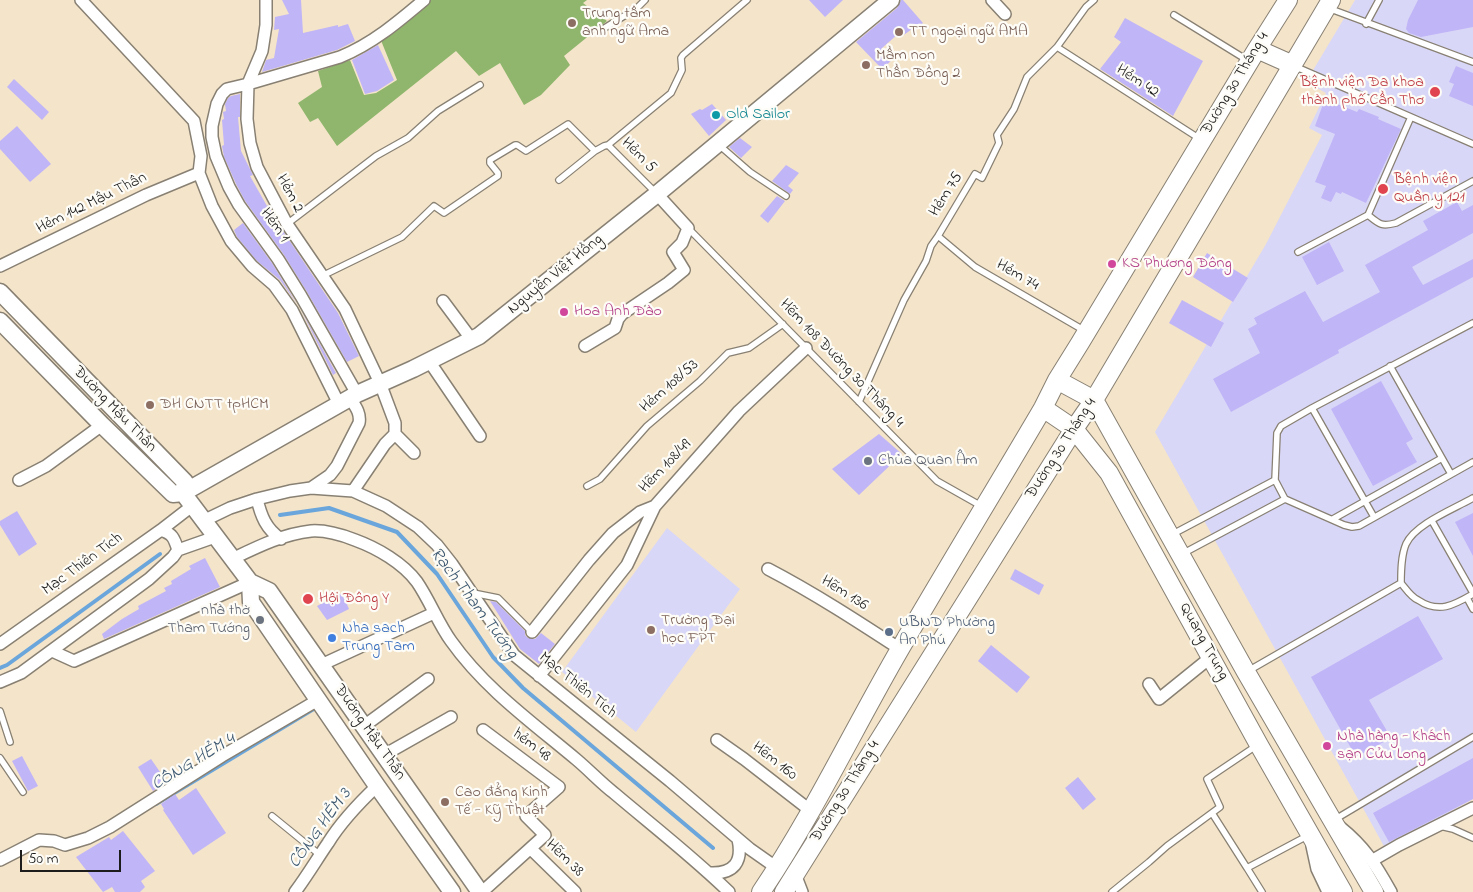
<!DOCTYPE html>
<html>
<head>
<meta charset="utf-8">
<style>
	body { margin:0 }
	#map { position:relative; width:1473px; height:892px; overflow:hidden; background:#f4e4ca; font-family:"Indie Flower",sans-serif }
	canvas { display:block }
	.scale { position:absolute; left:20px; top:850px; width:101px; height:22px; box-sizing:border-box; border:2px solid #1c1c1c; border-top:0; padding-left:6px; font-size:15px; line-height:18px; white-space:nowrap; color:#1c1c1c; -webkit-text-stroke:4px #fdfcf7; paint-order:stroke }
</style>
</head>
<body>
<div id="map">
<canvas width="1473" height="892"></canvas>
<div class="scale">50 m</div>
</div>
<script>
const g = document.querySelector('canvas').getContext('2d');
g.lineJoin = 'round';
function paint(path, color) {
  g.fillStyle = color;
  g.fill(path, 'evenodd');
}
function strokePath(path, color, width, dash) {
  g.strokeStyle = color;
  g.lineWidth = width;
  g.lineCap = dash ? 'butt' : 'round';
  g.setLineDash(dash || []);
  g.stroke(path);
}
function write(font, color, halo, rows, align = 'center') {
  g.font = font + ' "Indie Flower",sans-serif';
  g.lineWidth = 4.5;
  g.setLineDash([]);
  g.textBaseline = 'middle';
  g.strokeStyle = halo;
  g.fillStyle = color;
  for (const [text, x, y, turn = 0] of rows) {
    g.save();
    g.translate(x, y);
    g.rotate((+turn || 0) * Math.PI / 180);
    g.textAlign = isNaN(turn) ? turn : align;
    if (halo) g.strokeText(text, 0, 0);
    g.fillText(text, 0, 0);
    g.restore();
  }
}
paint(new Path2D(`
	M1355,0h118v799l-88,49 -230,-416 111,-188 56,-109 -13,-7 17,-35 -20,-11z
	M667,528l73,61 -104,143 -74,-60z`), '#d9d7f7');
paint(new Path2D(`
	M428,0h159l-4,3 24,18 -43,35 6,9 -29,30 -17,10 -24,-42 -21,13 -23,-25 -119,95 -19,-28 -8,4 -12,-19 24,-16 -4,-16 32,-11 14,35 12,-2 21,-13 -17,-42z`), '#8fb66c');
strokePath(new Path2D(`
	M280,515l49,-7 68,24 40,42 56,83 30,31 190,160
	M0,668l7,-3 153,-111
	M156,804l161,-97`), '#6aa6db', 4);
paint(new Path2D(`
	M282,0h19l2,33 35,-8v2l10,-3 7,17 -18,9 -75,22 4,-12 8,-2 5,-29 -5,1 1,-13 14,-3z
	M809,0h34l-18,17z
	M901,0h2l20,23 -9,8 -2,-2 -11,8 -3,-3 -17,15 11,11 -10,9 -26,-27 41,-34z
	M1418,0h55v27l-52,10 -12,-4 -3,-4 2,-9z
	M1125,18l78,43 -30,55 -73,-47 21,-27 -7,-5z
	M378,45l16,35 -17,11 -12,3 -13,-34z
	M1456,66l17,7v33l-24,-10 5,-12 -5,-2z
	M14,79l35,33 -7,8 -35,-33z
	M240,94v23h-2l3,34 12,24 -3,1 17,30 1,-1 13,23 57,85 21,43 -12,6 -40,-70 -23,-37 -39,-54 -9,-17 -12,-27 -2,-11 2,-1 -2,-25 2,-1 -1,-7 3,-1 -1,-7 3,-6 3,-2z
	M1325,99l32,13 2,-3 20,8 -1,2 23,10 -35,74 -24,-11 -1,2 -5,-2 -5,10 -10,-4 5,-12 -11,-4 20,-48 -20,-8z
	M712,104l14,16 -17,16 -18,-22 9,-5 2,1z
	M17,126l34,38 -21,18 -30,-33v-8z
	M740,138l12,9 -11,11 -12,-11z
	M786,165l13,8 -11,13 5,4 -3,4 -18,-13z
	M777,196l8,5 -17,22 -8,-7z
	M1457,202l5,9 11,-6v28l-61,34 11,18 50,-26v18l-135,73 1,3 -108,59 -18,-33 47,-26 -12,-24 9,-5 -3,-6 51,-27 18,31 57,-30 -15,-27 63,-35 -5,-9z
	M243,223l29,40 25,41 -17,-24 -23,-19 -20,-24 -3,-7z
	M1329,242l15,29 -27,14 -15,-28z
	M1207,253l41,25 -15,24 -40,-25z
	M1182,300l42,23 -13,24 -42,-24z
	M301,310l35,63 -3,2z
	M1381,381l32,58 -7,4 11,19 -44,24 -42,-77z
	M879,434l23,20 -43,41 -27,-26z
	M17,511l20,33 -18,12 -19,-31v-4z
	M1473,513v43l-18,-34z
	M205,558l15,29 -116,52 -2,-5 20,-15 17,-10 -1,-3 28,-15 -2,-3 8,-4 -1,-3 20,-12 -2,-3z
	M1015,569l29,16 -5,10 -29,-16z
	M342,593l7,16 -22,11 -10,-14z
	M490,601l6,1 29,29v4l3,3 7,1 6,-6 14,11 -16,20 -19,-15z
	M1418,616l25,43 -74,41 22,38 -35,19 -45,-80z
	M991,645l39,32 -13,16 -39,-32z
	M22,756l16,30 -10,5 -16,-30z
	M1473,758v41l-84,43 -16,-29z
	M151,759l16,23 -14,9 -15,-24z
	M1078,777l18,22 -13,11 -18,-22z
	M196,788l30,45 -33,22 -30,-45 1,-1 -3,-5 14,-10 4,6z
	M123,831l32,40 -14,10 4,6 -5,5h-25l-3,-5 -9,5 -27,-35 33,-20 2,3z`), '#c0b5f7');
const lane = new Path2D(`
	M1328,8l145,54
	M1174,15l73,45
	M1366,24l13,-24
	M603,29l34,-21 8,-8
	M1057,47l143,92
	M1294,66l179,78
	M608,145l48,48
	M719,145l31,27 36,24
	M559,180l36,-29
	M1368,215c11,9 13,12 28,8l77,-42
	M287,224l89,-68 32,-18 30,-27 42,-26
	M688,228l249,253 46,26
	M938,236l37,31 110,64
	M1298,252l70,-37 43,-98
	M322,276l80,-39 32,-31 10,7 54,-37v-3l-8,-10v-3l25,-15h2l9,6 42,-27 27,27 9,-5 4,-1 63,-52 11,-23 -1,-12 2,-3 64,-55
	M1473,323l-161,85 -31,18 -4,7 -2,47 10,19 59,26 8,2 7,-1 114,-64
	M1390,366l61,108
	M859,402l45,-102 22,-39 5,-15 7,-10 37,-62 7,4 17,-35 -2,-8 17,-26 13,-32 30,-30 29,-40 8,-7
	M1312,408l62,109
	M587,486l13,-7 47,-53 53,-45 28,-28 21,-5 34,-24
	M1333,519l109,-61
	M1432,521l41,72
	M1171,535l104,-55
	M1182,554l103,-55
	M1401,583c5,6 10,14 17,17 21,14 36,5 55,-6
	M473,593l25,5 34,34
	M1467,598l6,11
	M1248,671l153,-88c0,-12 0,-27 5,-39 9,-20 48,-35 67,-46
	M0,711l10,31
	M0,758l23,34
	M1212,813l35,55
	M272,816l48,39
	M1334,820l139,-83
	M1440,826l13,3 20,9
	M1112,892l37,-30 18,-16 53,-39 -13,-28 49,-33
	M1262,892l-15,-24 62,-33`);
const street = new Path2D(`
	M81,0l113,121 7,35 -2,17 13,33 19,35 21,25 22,19 18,25 47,94
	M266,0v25l-4,26 -14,33 -1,35 3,24 7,24 30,57 58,85 35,74 15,40v11l-10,10 -32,47
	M992,0l13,14
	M0,266l146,-71 53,-22
	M443,301l29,39
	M585,346l30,-18 3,-9 4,-5 46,-31 16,-13 -11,-18 9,-9 6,-15 -31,-34
	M429,361l51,75
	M357,394l-56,-98 -23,-37 -39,-54 -10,-18 -13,-31 -4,-19v-11l5,-22 5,-10 5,-5 21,-5 92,-27c32,-13 58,-35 84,-57
	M395,434l19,19
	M19,480l27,-14 56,-41
	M311,488l19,-13 7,-9 22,-43c2,-10 -4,-17 -9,-25
	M257,499c4,17 9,30 24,40
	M203,521l27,-13 27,-9 33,-8 21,-3 42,3 33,15 32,21 19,18 15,19 62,91 156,126 80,68 27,19
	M161,530l31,-24
	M178,550l37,-13
	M232,559c25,-12 51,-25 79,-28 14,-1 31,4 44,9 22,8 48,23 62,42 13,19 21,41 34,59 34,48 82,82 126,119 13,11 24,23 37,33 39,33 79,64 115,99
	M768,569c46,24 89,52 132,80
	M532,632l57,-72 24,-27 27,-21 15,-6 84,-95 67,-63
	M0,644l161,-114c12,4 13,8 17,20l-5,7 -24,22 -128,94 -21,9
	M52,651l22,10 176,-79
	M321,665l113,-52
	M539,676l88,-111 28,-59
	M1149,684l10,15 52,-42
	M364,726l64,-47
	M717,740l27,19 67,52
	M384,755l67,-38
	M1340,827c25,20 36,38 51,65
	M1312,846l5,23 11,23
	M531,849l44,43
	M0,860l39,-20 15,1 11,4 23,-7 22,-11 112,-71 96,-56
	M1373,860l26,-15 74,-37
	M710,873c24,1 33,-11 28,-34
	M795,874l7,18
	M295,892c12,-16 22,-33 33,-49 13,-21 31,-40 49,-57
	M482,892l63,-57 -19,-19 33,-29 -76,-57`);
const secondary = new Path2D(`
	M0,292l185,190 -2,11 67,89 19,9 211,301
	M0,321l102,104 71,69 10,-1 174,-99 56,-25 66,-33 178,-142 234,-194
	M250,582l1,20 126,184 75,106`);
const primary = new Path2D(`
	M1257,49l36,16
	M1057,380l37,20 152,272 128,220
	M1043,408l31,21 35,44 150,272 84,147
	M761,892c52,-77 92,-162 139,-243 47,-81 96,-161 143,-241l14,-28 23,-37 177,-294 31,-49
	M784,892l290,-463 20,-29 237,-400`);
strokePath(lane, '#888073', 8);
strokePath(street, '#888073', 14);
strokePath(secondary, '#888073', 19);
strokePath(primary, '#888073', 20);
strokePath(lane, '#fff', 5.5);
strokePath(street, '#fff', 11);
strokePath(secondary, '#fff', 16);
strokePath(primary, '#fff', 18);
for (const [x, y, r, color] of [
	[572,23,5,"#8d6e63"],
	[899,32,5,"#8d6e63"],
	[866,65,5,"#8d6e63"],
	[1435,92,6,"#e0444e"],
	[716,115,5,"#0f9aa8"],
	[1383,189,6,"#e0444e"],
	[1112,264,5,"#d1479c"],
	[564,312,5,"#d1479c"],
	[150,405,5,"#8d6e63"],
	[868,461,5,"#6b7280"],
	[308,599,6,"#e0444e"],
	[260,620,5,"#6b7280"],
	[651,630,5,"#8d6e63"],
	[889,632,5,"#5c6f8a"],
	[332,638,5,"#3f7fe0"],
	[1327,746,5,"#d1479c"],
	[445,802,5,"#8d6e63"]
]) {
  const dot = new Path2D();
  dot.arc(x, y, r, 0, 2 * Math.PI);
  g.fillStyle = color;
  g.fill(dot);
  strokePath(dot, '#fdfcf7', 2);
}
write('16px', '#785e54', '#fdfcf7', [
	["Trung tâm",582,14],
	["anh ngữ Ama",582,32],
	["TT ngoại ngữ AMA",909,32],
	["Mầm non",876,56],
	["Thần Đồng 2",876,74],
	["ĐH CNTT tpHCM",160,405],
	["Trường Đại",661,621],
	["học FPT",661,639],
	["Cao đẳng Kinh",455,793],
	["Tế - Kỹ Thuật",455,811]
], 'left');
write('16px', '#1c1c1c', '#fdfcf7', [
	["Hẻm 42",1137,82,33],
	["Đường 30 Tháng 4",1236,84,-59],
	["Hẻm 5",638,156,45],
	["Hẻm 2",289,194,62],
	["Hẻm 75",947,195,-58],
	["Hẻm 142 Mậu Thân",92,204,-26],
	["Hẻm 1",274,226,54],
	["Nguyễn Việt Hồng",556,275,-39],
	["Hẻm 74",1017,276,30],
	["Hẽm 108 Đường 30 Tháng 4",841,364,46],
	["Hẻm 108/53",670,387,-41],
	["Đường Mậu Thân",114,410,46],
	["Đường 30 Tháng 4",1062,449,-57],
	["Hẽm 108/49",666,467,-46],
	["Mạc Thiên Tích",83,565,-36],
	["Hẽm 136",844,594,32],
	["Quang Trung",1203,642,61],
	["Mạc Thiên Tích",577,686,39],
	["Đường Mậu Thân",369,733,55],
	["hẻm 48",531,746,37],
	["Hẽm 160",774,762,38],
	["Đường 30 Tháng 4",846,792,-58],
	["Hẽm 38",564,859,44]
]);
write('16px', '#be3a42', '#fdfcf7', [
	["Bệnh viện Đa khoa",1424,83,"right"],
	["thành phố Cần Thơ",1424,101,"right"],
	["Bệnh viện",1394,180],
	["Quân y 121",1394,198],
	["Hội Đông Y",319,599]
], 'left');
write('16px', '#0d838f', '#fdfcf7', [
	["Old Sailor",726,115]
], 'left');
write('16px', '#b23c85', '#fdfcf7', [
	["KS Phương Đông",1122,264],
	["Hoa Anh Đào",574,312],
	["Nhà hàng - Khách",1337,737],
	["sạn Cửu Long",1337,755]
], 'left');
write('16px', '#5b616d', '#fdfcf7', [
	["Chùa Quan Âm",878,461],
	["nhà thờ",250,611,"right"],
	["Tham Tướng",250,629,"right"]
], 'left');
write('16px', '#4e5e75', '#fdfcf7', [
	["UBND Phường",899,623],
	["An Phú",899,641]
], 'left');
write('16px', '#366cbe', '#fdfcf7', [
	["Nha sach",342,629],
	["Trung Tam",342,647]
], 'left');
write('italic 18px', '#3f5a72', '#fdfcf7', [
	["Rạch Tham Tướng",473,604,53],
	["CỐNG HẺM 4",194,763,-31],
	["CỐNG HẺM 3",321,829,-54]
]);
</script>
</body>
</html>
